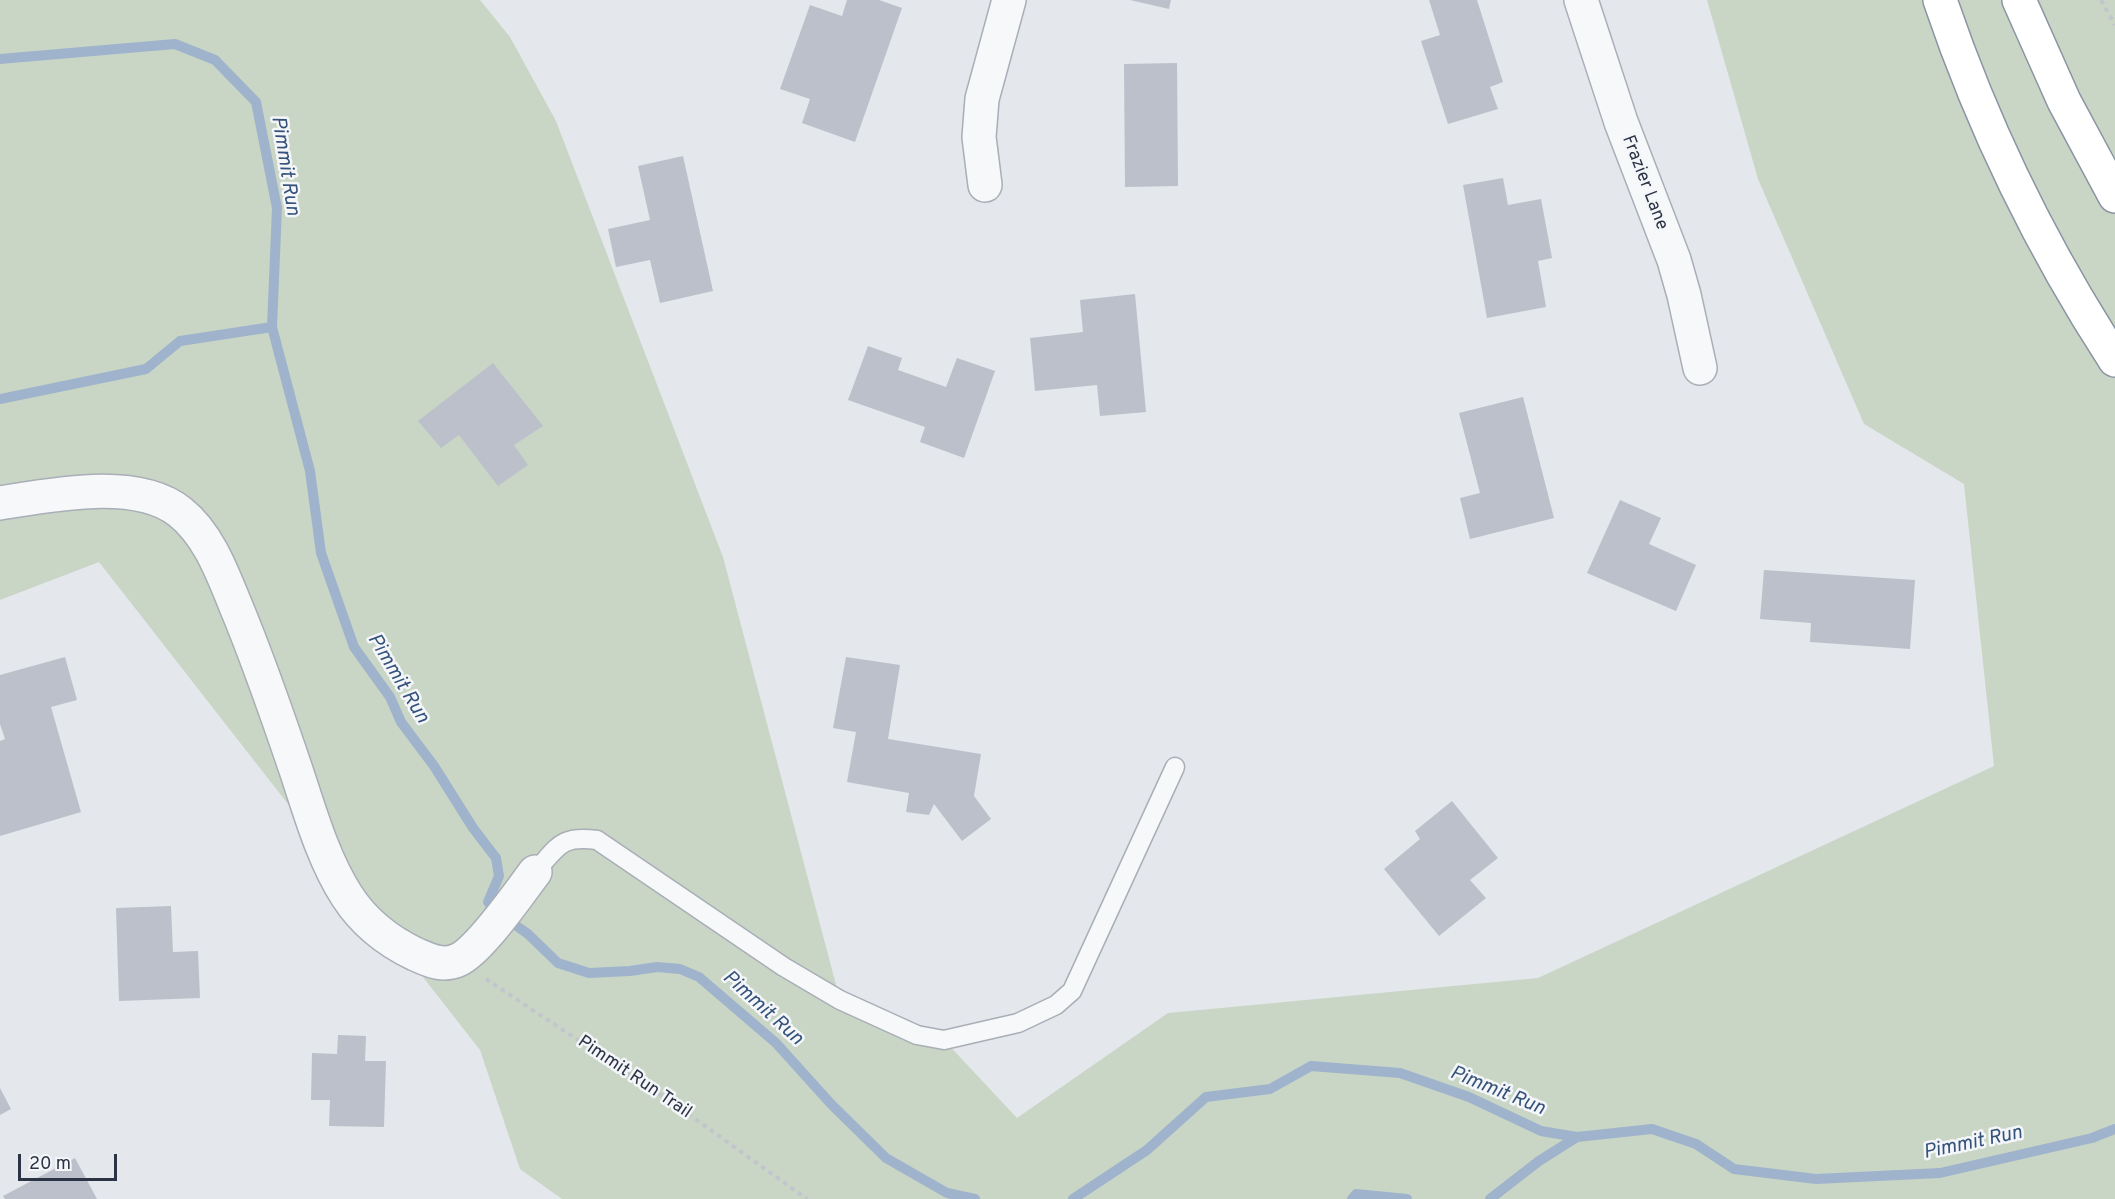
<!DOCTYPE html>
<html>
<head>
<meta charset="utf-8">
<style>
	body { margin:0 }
	#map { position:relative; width:2115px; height:1199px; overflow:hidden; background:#e4e7ec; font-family:Overpass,sans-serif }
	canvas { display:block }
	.scale { position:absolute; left:18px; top:1154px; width:99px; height:27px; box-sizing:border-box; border:3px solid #2b3445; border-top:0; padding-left:8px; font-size:18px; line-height:21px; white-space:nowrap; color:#2b3445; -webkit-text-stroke:4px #f4f6f9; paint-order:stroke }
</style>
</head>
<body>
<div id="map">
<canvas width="2115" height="1199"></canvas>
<div class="scale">20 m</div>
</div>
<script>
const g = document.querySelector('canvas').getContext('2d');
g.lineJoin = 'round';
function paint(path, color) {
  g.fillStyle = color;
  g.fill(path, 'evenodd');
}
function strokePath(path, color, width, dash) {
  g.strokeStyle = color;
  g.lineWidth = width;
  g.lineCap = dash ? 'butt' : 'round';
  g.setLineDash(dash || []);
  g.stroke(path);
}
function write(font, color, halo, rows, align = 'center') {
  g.font = font + ' Overpass,sans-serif';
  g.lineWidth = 5;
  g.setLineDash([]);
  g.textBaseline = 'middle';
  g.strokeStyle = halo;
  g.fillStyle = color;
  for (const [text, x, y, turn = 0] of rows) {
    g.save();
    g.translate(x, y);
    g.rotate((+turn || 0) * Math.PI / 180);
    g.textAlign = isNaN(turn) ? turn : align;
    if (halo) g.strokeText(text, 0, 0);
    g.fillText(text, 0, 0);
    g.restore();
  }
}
paint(new Path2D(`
	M0,0h480l30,37 46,84 167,436 117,443 104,40 73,78 151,-105 370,-35 456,-212 -30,-282 -100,-60 -106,-245 -51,-179h408v1199h-1553l-42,-30 -40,-119 -381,-488 -99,38z`), '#c9d6c5');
strokePath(new Path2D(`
	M0,59l175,-15 40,16 41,42 21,106 -5,119 38,144 11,82 33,94 36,50 11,25 33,44 39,62 23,30 3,18 -11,26 6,8 34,24 30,29 31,10 41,-2 27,-4 23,2 19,8 77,66 55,61 55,54 61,35 28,6
	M0,399l146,-30 34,-28 92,-14
	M1073,1199l74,-49 59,-53 64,-8 41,-23 89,7 69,24 72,34 36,6 75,-8 44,15 38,25 82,10 124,-6 152,-35 23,-9
	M1352,1199l4,-5 51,5
	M1490,1199l49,-38 38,-24`), '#9fb4cc', 10);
paint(new Path2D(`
	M847,0h32l23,8 -47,134 -53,-19 8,-24 -30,-10 30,-84 32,11z
	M1130,0h41l-2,9z
	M1429,0h48l26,82 -13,5 8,22 -50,15 -27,-83 19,-6z
	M1177,63l1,123 -53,1 -1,-123z
	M683,156l30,135 -53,12 -10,-43 -34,7 -8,-38 42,-9 -12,-54z
	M1503,178l5,27 33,-6 11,59 -14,3 8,46 -59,11 -24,-133z
	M1135,294l11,118 -46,4 -3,-31 -62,6 -5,-53 53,-6 -3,-32z
	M868,346l34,12 -4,12 48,17 11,-29 38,13 -31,87 -44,-16 5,-15 -77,-27z
	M493,363l50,63 -29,19 14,20 -30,21 -39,-51 -18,13 -23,-27z
	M1523,397l31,121 -84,21 -10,-41 20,-5 -21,-80z
	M1620,500l41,18 -12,26 47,21 -20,46 -89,-38z
	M1764,570l151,10 -5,69 -100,-7 1,-19 -51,-4z
	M65,657l12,43 -26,7 30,105 -81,24v-95l5,-2 -5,-15v-49z
	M846,657l54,8 -12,74 93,15 -7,42 17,23 -29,22 -28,-37 -5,11 -23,-3 3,-19 -62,-11 9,-50 -23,-4z
	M1452,801l46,57 -28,22 16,18 -47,38 -55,-67 36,-30 -5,-8z
	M171,906l2,46 25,-1 2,47 -81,3 -3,-93z
	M338,1035l28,1 -1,25h21l-2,66 -55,-1 1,-26h-19l1,-47 25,1z
	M0,1088l11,21 -11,6z
	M75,1158l22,41h-92l-2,-3z`), '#bbc0ca');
const lane = new Path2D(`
	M535,872c23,-25 25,-37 62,-32l187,127 56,33 77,35 27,5 74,-17 38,-18 16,-14 103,-224`);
const street = new Path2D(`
	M1581,0l40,122 53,138 10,35 16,73
	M985,185l-6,-48 3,-38 27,-99
	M0,503c51,-8 137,-26 180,9 28,22 42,60 55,92 23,55 42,110 61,166 14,42 27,89 51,126 16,25 41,45 68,58 14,6 27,13 43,6 22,-10 61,-67 77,-88`);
const highway = new Path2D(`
	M1940,0c43,127 102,248 175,360
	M2019,0l45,101 51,95`);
strokePath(lane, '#a9aeb7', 21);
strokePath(street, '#a9aeb7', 36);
strokePath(highway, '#8b94a3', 36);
strokePath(new Path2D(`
	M2101,0l14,25
	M486,979l187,124 134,96`), '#c2c5cb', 4, [4.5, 4.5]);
strokePath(lane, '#f7f8fa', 18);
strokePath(street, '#f7f8fa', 33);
strokePath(highway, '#fff', 33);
write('18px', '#2b3445', '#f4f6f9', [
	["Frazier Lane",1644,183,69],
	["Pimmit Run Trail",634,1078,34]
]);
write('italic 20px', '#34527a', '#f4f6f9', [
	["Pimmit Run",284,166,81],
	["Pimmit Run",397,679,59],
	["Pimmit Run",762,1009,42],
	["Pimmit Run",1497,1092,22],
	["Pimmit Run",1973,1144,-12]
]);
</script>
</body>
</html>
